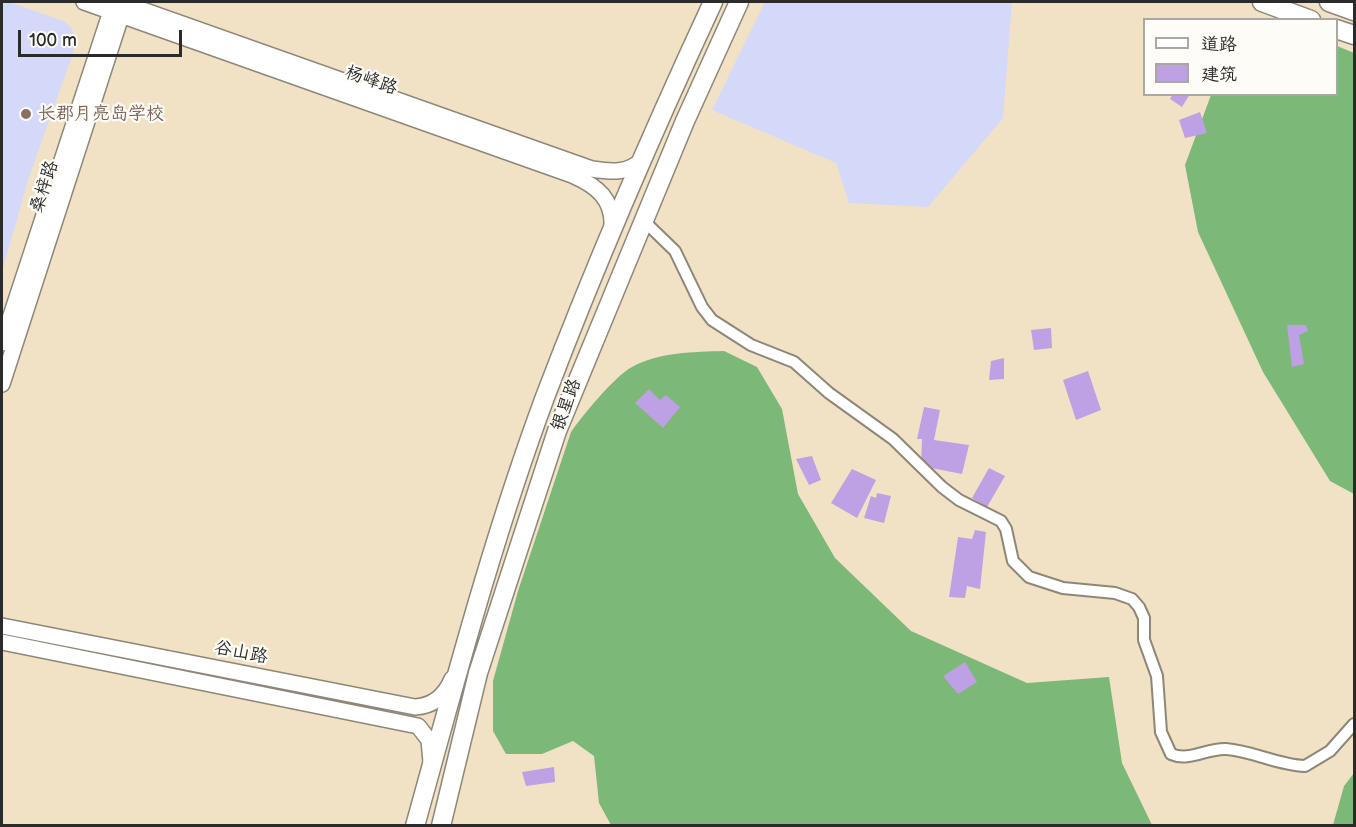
<!DOCTYPE html>
<html>
<head>
<meta charset="utf-8">
<style>
	body { margin:0 }
	#map { position:relative; width:1356px; height:827px; overflow:hidden; background:#f1e2c5; font-family:"Balsamiq Sans","LXGW WenKai TC",sans-serif }
	canvas { display:block }
	.frame { position:absolute; inset:0; border:3px solid #2b2b2b; pointer-events:none }
	.legend { position:absolute; left:1143px; top:18px; width:195px; height:78px; box-sizing:border-box; background:#fdfcf7; border:2px solid #a9a8a5; margin:0; padding:8px 10px; list-style:none; font-size:18px; color:#2b2b2b }
	.legend li { display:flex; align-items:center; gap:12px; height:30px }
	.legend b { width:30px; border:2px solid #a9a8a5 }
	.scale { position:absolute; left:18px; top:30px; width:164px; height:27px; box-sizing:border-box; border:3px solid #2b2b2b; border-top:0; padding-left:8px; font-size:18px; line-height:21px; white-space:nowrap; color:#2b2b2b; -webkit-text-stroke:4px #fdfcf7; paint-order:stroke }
</style>
</head>
<body>
<div id="map">
<canvas width="1356" height="827"></canvas>
<div class="frame"></div>
<ul class="legend">
<li><b style="height:8px;background:#fff"></b>道路</li>
<li><b style="height:16px;background:#bea0e5"></b>建筑</li>
</ul>
<div class="scale">100 m</div>
</div>
<script>
const g = document.querySelector('canvas').getContext('2d');
g.lineJoin = 'round';
function paint(path, color) {
  g.fillStyle = color;
  g.fill(path, 'evenodd');
}
function strokePath(path, color, width, dash) {
  g.strokeStyle = color;
  g.lineWidth = width;
  g.lineCap = dash ? 'butt' : 'round';
  g.setLineDash(dash || []);
  g.stroke(path);
}
function write(font, color, halo, rows, align = 'center') {
  g.font = font + ' "Balsamiq Sans","LXGW WenKai TC",sans-serif';
  g.lineWidth = 4.5;
  g.setLineDash([]);
  g.textBaseline = 'middle';
  g.strokeStyle = halo;
  g.fillStyle = color;
  for (const [text, x, y, turn = 0] of rows) {
    g.save();
    g.translate(x, y);
    g.rotate((+turn || 0) * Math.PI / 180);
    g.textAlign = isNaN(turn) ? turn : align;
    if (halo) g.strokeText(text, 0, 0);
    g.fillText(text, 0, 0);
    g.restore();
  }
}
paint(new Path2D(`
	M2,2h7l54,19 8,6 4,10 -1,13 -45,127 -27,95z
	M765,2h247l-9,116 -75,89 -79,-4 -13,-40 -124,-53z`), '#d4d8f9');
paint(new Path2D(`
	M1337,46l17,7v441l-24,-13 -67,-109 -65,-140 -13,-67 26,-70 125,-1z
	M724,351l33,16 25,42 16,85 37,64 76,73 116,52 82,-6 13,86 30,62h-541l-12,-22 -5,-47 -21,-15 -31,13h-36l-13,-23v-50l25,-90 53,-159c11,-16 45,-57 61,-65 28,-15 61,-15 92,-16z
	M1354,773v52h-21l11,-39z`), '#7cb878');
paint(new Path2D(`
	M1173,94h17l-8,13 -12,-8z
	M1200,112l7,21 -22,5 -6,-18z
	M1287,325h19l2,6 -9,4 5,29 -12,3z
	M1051,328l1,20 -18,2 -3,-20z
	M1004,358v21l-15,1 2,-19z
	M1088,371l13,39 -25,10 -13,-40z
	M649,389l11,11 6,-5 14,12 -17,21 -28,-25z
	M924,407l16,3 -6,30 35,5 -7,29 -41,-8 1,-27h-5z
	M812,456l9,24 -12,5 -13,-26z
	M989,468l16,8 -18,31 -15,-9z
	M852,469l24,11 -19,38 -26,-15z
	M877,493l14,3 -7,27 -20,-5 7,-22 5,2z
	M975,530l11,2 -6,57 -13,-3 -2,12 -16,-1 9,-60 14,2z
	M965,662l12,20 -19,12 -15,-18z
	M554,767l1,15 -29,4 -4,-14z`), '#bea0e5');
const street = new Path2D(`
	M643,220l32,31 27,56 10,13 39,25 43,17 35,31 64,46 49,48 17,13 42,21 5,8 7,32 16,16 34,11 52,5 17,6 7,8 5,11v22l13,36 4,56 10,22c18,8 36,-6 55,-5 27,2 52,16 79,17l25,-15 24,-27`);
const secondary = new Path2D(`
	M84,2l488,173c25,11 42,24 40,54
	M120,2l472,167c19,3 36,5 51,-10
	M2,343l112,-341
	M2,384l122,-377
	M2,626l413,81c18,-1 30,-11 37,-28
	M2,642l416,84 11,14 2,22`);
const primary = new Path2D(`
	M1262,2l49,18
	M1329,2l25,9
	M1336,29l18,6
	M415,826c40,-144 78,-289 130,-429 51,-134 108,-266 168,-395
	M441,826l37,-153 79,-242 128,-310 54,-119`);
strokePath(street, '#8e8678', 14);
strokePath(secondary, '#8e8678', 18);
strokePath(primary, '#8e8678', 21);
strokePath(street, '#fff', 10);
strokePath(secondary, '#fff', 15);
strokePath(primary, '#fff', 18);
for (const [x, y, r, color] of [
	[26,114,6,"#8d6e63"]
]) {
  const dot = new Path2D();
  dot.arc(x, y, r, 0, 2 * Math.PI);
  g.fillStyle = color;
  g.fill(dot);
  strokePath(dot, '#fdfcf7', 2);
}
write('18px', '#2b2b2b', '#fdfcf7', [
	["杨峰路",371,81,19],
	["桑梓路",45,187,-72],
	["银星路",567,405,-70],
	["谷山路",241,653,11]
]);
write('18px', '#785e54', '#fdfcf7', [
	["长郡月亮岛学校",38,114]
], 'left');
</script>
</body>
</html>
